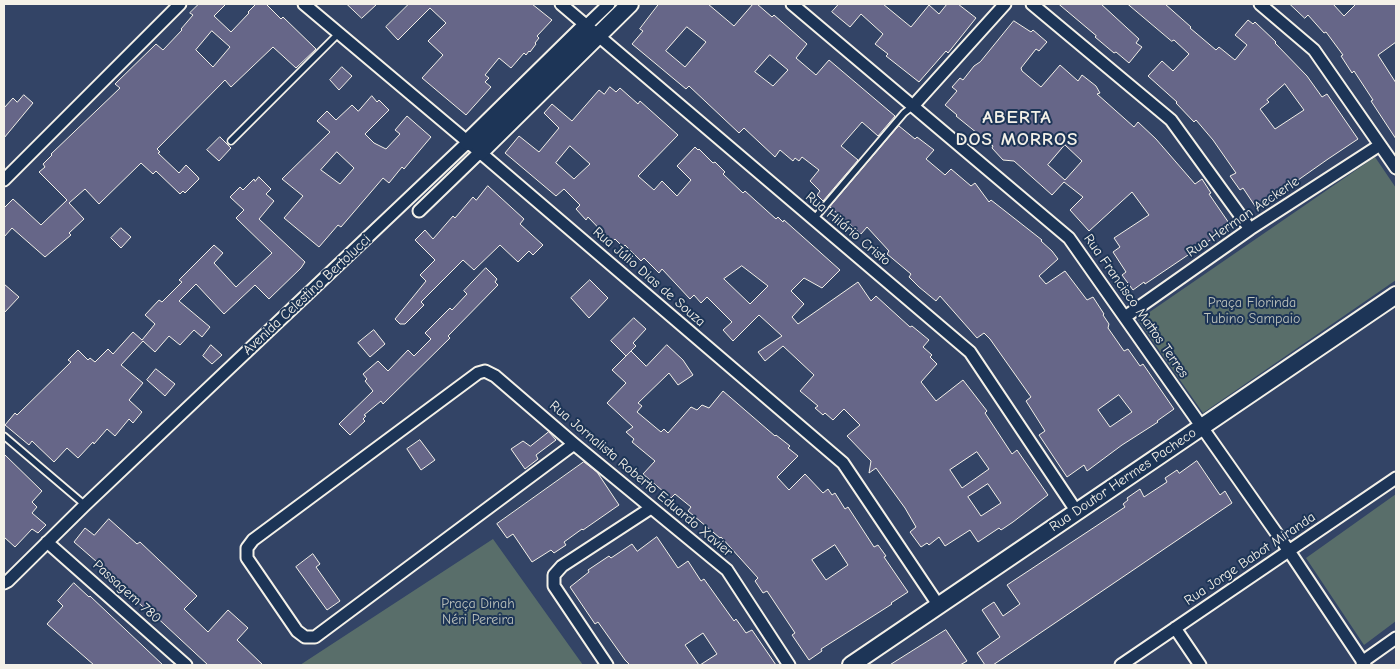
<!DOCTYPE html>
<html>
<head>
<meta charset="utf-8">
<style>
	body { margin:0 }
	#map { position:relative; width:1400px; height:669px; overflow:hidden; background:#346; font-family:"Comic Neue",sans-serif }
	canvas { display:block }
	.frame { position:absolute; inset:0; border:5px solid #f4f1e8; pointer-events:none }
</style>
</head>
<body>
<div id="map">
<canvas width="1400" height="669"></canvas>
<div class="frame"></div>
</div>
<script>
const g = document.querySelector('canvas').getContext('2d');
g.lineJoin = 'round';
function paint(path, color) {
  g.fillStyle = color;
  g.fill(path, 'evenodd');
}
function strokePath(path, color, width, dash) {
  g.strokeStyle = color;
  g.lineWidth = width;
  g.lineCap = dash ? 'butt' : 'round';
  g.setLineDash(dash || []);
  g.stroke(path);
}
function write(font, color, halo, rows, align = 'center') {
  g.font = font + ' "Comic Neue",sans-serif';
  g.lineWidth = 4;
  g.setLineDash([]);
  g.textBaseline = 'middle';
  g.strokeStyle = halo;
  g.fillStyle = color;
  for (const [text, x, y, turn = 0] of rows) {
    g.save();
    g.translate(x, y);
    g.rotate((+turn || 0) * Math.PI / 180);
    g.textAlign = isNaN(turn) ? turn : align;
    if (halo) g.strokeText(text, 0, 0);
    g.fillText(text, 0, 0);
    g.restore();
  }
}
paint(new Path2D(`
	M1375,157l21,31v92l-193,133 -65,-93z
	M1396,494v127l-32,24 -58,-87z
	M493,539l90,126h-283z`), '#596e6a');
const building = new Path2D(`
	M199,4h27l-12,12 17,16 18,-19 -1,-1 8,-8h10l15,15 2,-2 33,32 -20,19 -23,-21 -42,40 -6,-7 -68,69 3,3 -2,1 21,20 7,-8 12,12 1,2 -14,14 -2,-2 -3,3 -24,-23 -3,3 -12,-11 -42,41 -14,-15 -16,14 15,16 -15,14 2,2 -26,22 -33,-29 -8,9v-29l9,-9 28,26 26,-25 -28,-28 6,-5 -2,-3 9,-9 -1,-1 69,-66 -5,-4 41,-40 7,6 19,-20 -1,-1 12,-14 -3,-2zM212,31l18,16 -17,20 -17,-17z
	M347,4h30l-15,14z
	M409,4h123l20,16 -15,16 2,2 -4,5 1,1 -6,8 -1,-1 -3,4 -2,-2 -13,15 -12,-10 -14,17 4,3 -4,4 6,5 -25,28 -44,-37 21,-23 -15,-14 18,-18 -16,-15 -32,32 -12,-13z
	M659,4h49l26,22 19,-22h4l15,13 2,-2 33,29 -11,14 20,17 13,-15 66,56 -17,20 -16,-14 -21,24 17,14 -35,41 -6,-6 3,-4 -10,-10 9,-11 -17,-13 -3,4 -4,-3 -2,3 -13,-11 -5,7 -31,-29 -5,5 -50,-47 -3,3 -54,-45 11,-13 -3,-2zM687,27l19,15 -21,25 -19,-16zM770,55l18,15 -15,16 -18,-14z
	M839,4h44l28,23 18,-22 10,9 8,-10h11l18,14 -28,35 -2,-2 -27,31 -33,-26 2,-2 -13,-10 8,-10 -22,-20 -11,13 -18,-15z
	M1059,4h42l38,35 -3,4 6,4 -13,16 -13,-11 -2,1 -19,-16 1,-1z
	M1128,4h37l26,23 -1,1 26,22 3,-3 16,13 12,-15 -12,-10 13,-15 5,4 2,-2 21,20 -1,1 32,33 15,21 5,-3 31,45 -30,20 -71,50 -14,-21 -3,2 -10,-14 6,-3 -23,-33 -17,-20 -2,2 -18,-19 1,-1 -29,-26 14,-15 11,10 16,-17 -15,-14 -2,1zM1285,84l19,26 -29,19 -15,-20 9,-7 -2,-2z
	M1290,4h43l11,12 12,-12h40v38l-18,13 18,28v56l-25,-38 2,-1 -19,-29 -2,2 -11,-17 2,-1 -17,-23 -2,1 -16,-18 -3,3z
	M1014,21l17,11 2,-2 14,12 -8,9 -3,-2 -15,19 1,3 19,16 19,-22 18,16 4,-6 14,11 4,7 -3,1 37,33 4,-5 18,17 39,45 7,-5 9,14 -2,1 22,32 -86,58 -1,-2 -11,8 -11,-15 4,-3 -13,-20 7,-5 -6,-9 35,-23 -17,-23 -43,39 -19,-21 13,-13 -19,-15 -12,13 -38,-34 -11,-1 -11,-12 1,-2 -37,-30 1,-1 -12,-10 12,-14 -5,-4 8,-9 3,2 11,-14 6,-4zM1065,145l17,16 -17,19 -17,-15z
	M342,67l10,9 -13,14 -9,-10z
	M610,87l6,5 4,-4 18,16 2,-3 38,34 -40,41 16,14 8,-9 15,15 14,-16 -14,-14 18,-19 3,3 1,-1 14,14 2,-1 10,10 -2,2 20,19 2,-2 31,28 2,-2 5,5 1,-2 56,50 -18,18 -18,-10 -13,13 13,13 -12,13 6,7 60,-42 13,19 5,-5 34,31 2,-1 17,14 -6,7 9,8 -2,2 7,7 -16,18 15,19 27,-21 24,31 -2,2 27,41 5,-4 31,45 -35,27 -12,8 -2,-2 -21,14 -8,-12 -25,16 -6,-9 -10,8 -2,-2 -6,4 -11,-15 6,-5 -11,-19 -29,-40 -7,5 2,-12 -24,-25 13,-11 -16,-16 -11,11 -8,-7 -2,2 -8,-7 3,-2 -18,-15 14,-16 -31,-29 -18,15 -7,-9 24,-16 -23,-21 -26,26 -10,-11 9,-8 -25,-25 -6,6 -7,-8 -4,4 -28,-30 -3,4 -15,-15 -3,3 -16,-16 -2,2 -8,-8 -3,3 -24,-25 -2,3 -10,-11 4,-4 -16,-16 -8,7 -51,-43 14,-17 20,16 20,-24 -15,-15 8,-9 20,17 27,-31 5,4zM570,146l20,18 -16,15 -18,-16zM742,266l26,20 -18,18 -26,-25zM977,452l12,17 -27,19 -12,-18zM988,484l13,19 -20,13 -13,-19z
	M24,95l9,8 -29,35v-30l9,-10 4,4z
	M372,96l5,6 2,-2 10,10 -24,24 9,9 12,6 14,-15 -5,-4 12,-14 24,21 -27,32 -2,-2 -13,16 -6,-5 -42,49 -3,-2 -19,22 -35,-29 19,-22 -21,-17 48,-47 -13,-11 10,-10 9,9 16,-15 6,6zM337,152l17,16 -14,16 -19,-14z
	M899,126l16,13 2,-2 17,13 -8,9 19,16 6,-6 20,17 4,-3 14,19 2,-2 51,40 -1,1 11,10 6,8 -19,17 7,8 19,-13 22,29 6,-3 11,17 -1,1 6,9 -1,4 16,23 4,-2 12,17 3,-2 31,45 -17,12 1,1 -36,23 -35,26 -3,-6 -17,12 -28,-42 6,-4 -19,-30 5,-4 -41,-58 -6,-6 -7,5 -37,-42 -4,5 -17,-14 -10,-10 2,-3 -24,-20 2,-3 -22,-24 -6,7 -31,-27zM1119,395l13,17 -22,15 -12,-17z
	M220,137l11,11 -12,13 -12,-11z
	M259,177l12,12 -5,5 8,7 -15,18 46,43 -4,6 -32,31 -14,-14 -31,29 -28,-30 -17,17 31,26 -8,10 -8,-7 -14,15 -11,-9 -14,16 -12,-11 -22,24 22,18 -14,17 13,12 -9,11 -4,-4 -14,17 -8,-7 -13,15 -1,-2 -15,16 -11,-10 -13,14 -22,-21 -3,4 -24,-20 10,-12 2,2 54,-53 -3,-2 10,-10 10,10 2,-2 5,4 13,-13 5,5 20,-22 9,8 13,-16 -10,-9 14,-15 3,2 20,-20 -3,-2 35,-35 9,8 -9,10 22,24 36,-34 -36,-35 8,-8 -14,-13 10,-10 3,3 11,-11 1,2z
	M488,186l36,33 -4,5 23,21 -10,10 -4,-4 -11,11 -18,-17 -26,25 -11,-10 -42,42 3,3 -19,19h-5l-5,-5 31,-38 -6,-6 15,-15 -20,-20 10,-10 8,9 20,-23 2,2 18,-21 3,3z
	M121,228l10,9 -10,11 -10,-10z
	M486,268l11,11 -2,3 3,3 -50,51 2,2 -67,66 -2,-3 -17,14 2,1 -3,3 2,2 -15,14 -11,-11 34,-33 -8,-10 2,-2 -4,-5 15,-13 10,10 20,-21 6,6 17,-17 -6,-6 25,-25 2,2 15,-16 -3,-3z
	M590,280l18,18 -19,20 -18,-20z
	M4,284l15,13 -15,16z
	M634,318l12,11 -13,14 3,3 -10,10 -15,-15z
	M374,330l11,14 -15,13 -12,-14z
	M211,345l11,10 -10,9 -9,-8z
	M667,345l16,15 10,15 -15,10 -9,-12 -31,30 4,3 -5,6 24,20 3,-3 4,4 23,-26 6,3 5,-5 7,3 14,-17 52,45 1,-1 14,11 -2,2 10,8 -21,21 12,13 16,-16 18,19 5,-4 4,6 3,-2 10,16 3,-2 26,40 4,-2 8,11 -2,1 24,35 -17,11 1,1 -71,45 1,2 -13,9 -17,-25 3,-2 -28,-42 -4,2 -8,-12 3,-3 -37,-41 -1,1 -32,-27 3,-4 -16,-13 -4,4 -28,-24 12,-13 -23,-19 2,-3 -8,-7 7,-5 -26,-24 19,-20 -14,-13 19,-19 15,15zM835,545l13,20 -22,15 -14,-20z
	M156,369l19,15 -10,12 -18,-16z
	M549,432l7,8 -20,15 2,4 -13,10 -14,-20 12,-8 7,5z
	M420,440l15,20 -14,10 -14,-21z
	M4,454l38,37 -10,11 5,5 -5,6 14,12 -8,8 -6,-4 -17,18 -11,-10z
	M1197,461l23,34 5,-4 7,12 -239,162h-8l-8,-12 23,-16 -18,-27 12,-8 9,14 17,-12 -13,-19 118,-78 -2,-3 5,-4 -1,-2 13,-9 4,8 23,-15 -2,-4 12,-8 2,3z
	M584,462l13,10 22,33 -36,25 -1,-1 -18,13 2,3 -12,8 -3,-3 -19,12 -19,-28 -6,4 -10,-14z
	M109,519l28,25 3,-2 57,54 -13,13 24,23 20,-22 20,18 -11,12 26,25h-55l-57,-53 -1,1 -17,-15 2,-3 -61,-53 11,-14 9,7z
	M657,537l21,31 10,-7 13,20 3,-2 30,42 2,-2 10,14 6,-3 24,35h-76l17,-11 -14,-21 -18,12 14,20h-69l-5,-5 -27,-38 -3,2 -25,-37 19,-15 -1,-2 21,-14 2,2 21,-14 5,7z
	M313,554l7,10 -4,3 24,34 -13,9 -31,-43z
	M74,583l15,14 1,-1 73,69h-69l-47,-41 16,-18 -5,-5z
	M946,630l21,31 -7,4h-70z`);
paint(building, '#668');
strokePath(building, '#f4f1e8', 1);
const lane = new Path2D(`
	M231,141l108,-108
	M813,220l91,-107 9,-7
	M4,436l81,69`);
const street = new Path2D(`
	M304,4l164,138 375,321 96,143
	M561,4l409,348 107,160
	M792,4l277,234 220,313 76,114
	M1032,4l139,116 79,109
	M1260,4l54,46 82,118
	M586,26l23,-22
	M913,106l92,-102
	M4,180l176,-176
	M419,211l61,-59
	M1125,317l125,-88 130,-84
	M574,444l-259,193h-10l-8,-6 -50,-73v-10l6,-8 225,-167 7,-2 10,5 79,68 153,126 62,95
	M47,542l139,123
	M4,583l4,-2 77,-76 383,-363
	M1175,628l25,37
	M1362,662l34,-24
	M607,665l-53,-79v-11l8,-9 89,-58
	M1121,665l275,-187`);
const secondary = new Path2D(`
	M468,142l118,-116
	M480,152l150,-148
	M851,665l545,-370`);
strokePath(lane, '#f4f1e8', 9);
strokePath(street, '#f4f1e8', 15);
strokePath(secondary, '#f4f1e8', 20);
strokePath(lane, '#1d3557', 5.5);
strokePath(street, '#1d3557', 11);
strokePath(secondary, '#1d3557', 16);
write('14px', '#f4f1e8', '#1d3557', [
	["Rua Herman Aeckerle",1243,217,-34],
	["Rua Hilário Cristo",848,229,40],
	["Rua Júlio Dias de Souza",649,277,41],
	["Avenida Celestino Bertolucci",307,295,-43],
	["Rua Francisco Mattos Terres",1136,306,55],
	["Rua Jornalista Roberto Eduardo Xavier",641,479,40],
	["Rua Doutor Hermes Pacheco",1123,480,-34],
	["Rua Jorge Babot Miranda",1250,559,-34],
	["Passagem 780",127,592,42]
]);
write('14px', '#bec3bc', '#1d3557', [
	["Praça Florinda",1252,303],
	["Tubino Sampaio",1252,319],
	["Praça Dinah",478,604],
	["Néri Pereira",478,620]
]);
g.letterSpacing = '1px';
write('bold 19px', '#f4f1e8', '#1d3557', [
	["ABERTA",1017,118],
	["DOS MORROS",1017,140]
]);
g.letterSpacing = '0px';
</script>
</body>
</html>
